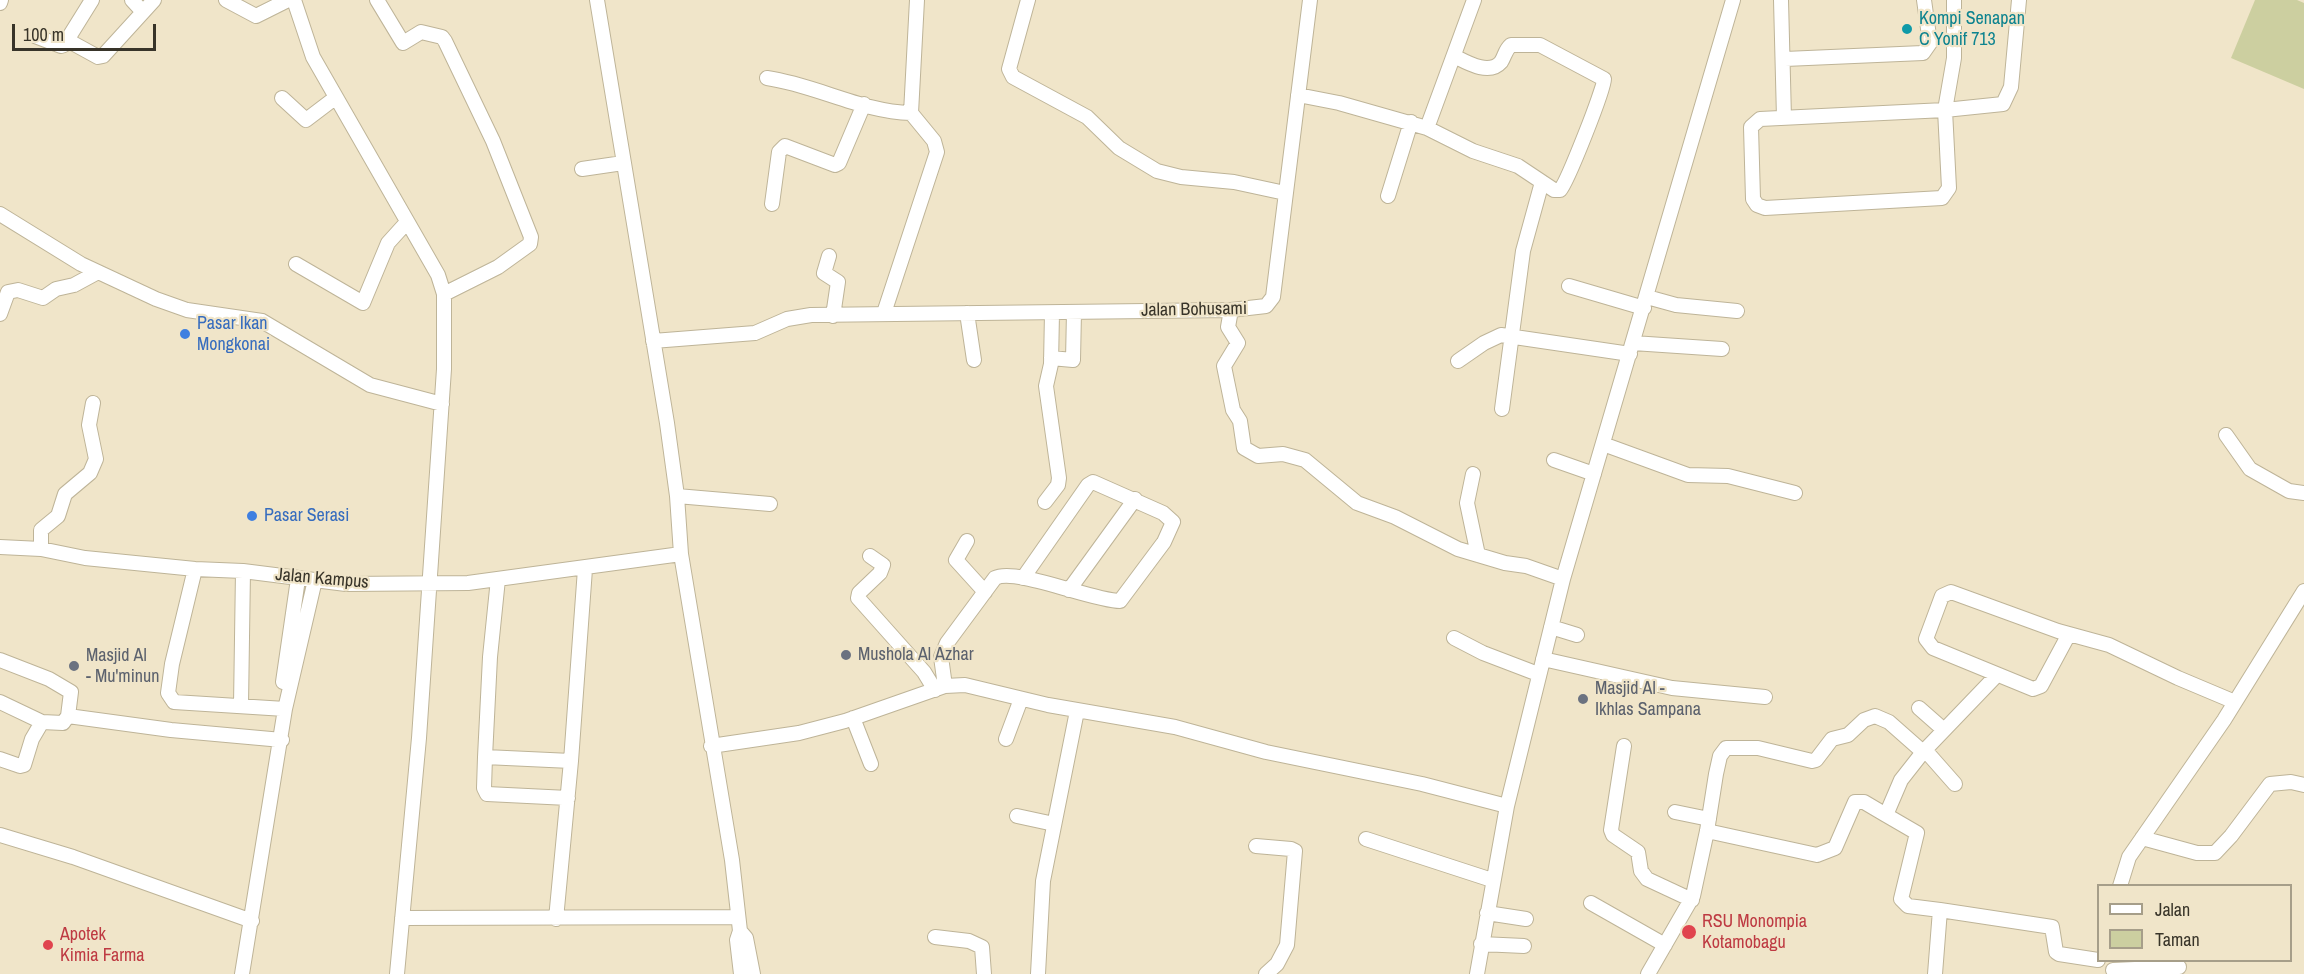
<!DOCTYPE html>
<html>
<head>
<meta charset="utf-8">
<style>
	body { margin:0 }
	#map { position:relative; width:2304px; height:974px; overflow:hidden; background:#f0e5c9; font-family:"Archivo Narrow",sans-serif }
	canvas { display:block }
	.legend { position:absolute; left:2097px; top:884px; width:195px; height:78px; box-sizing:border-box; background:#f0e5c9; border:2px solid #a69e89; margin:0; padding:8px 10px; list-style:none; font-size:18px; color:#383429 }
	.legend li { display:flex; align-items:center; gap:12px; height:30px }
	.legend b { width:30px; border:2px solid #a69e89 }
	.scale { position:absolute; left:12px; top:24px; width:144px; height:27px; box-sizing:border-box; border:3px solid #383429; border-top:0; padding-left:8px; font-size:18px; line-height:21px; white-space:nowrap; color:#383429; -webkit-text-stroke:4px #f0e5c9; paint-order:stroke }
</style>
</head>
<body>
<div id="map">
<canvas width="2304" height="974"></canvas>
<ul class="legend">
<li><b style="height:8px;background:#fff"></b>Jalan</li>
<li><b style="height:16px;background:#cccfa0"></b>Taman</li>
</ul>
<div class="scale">100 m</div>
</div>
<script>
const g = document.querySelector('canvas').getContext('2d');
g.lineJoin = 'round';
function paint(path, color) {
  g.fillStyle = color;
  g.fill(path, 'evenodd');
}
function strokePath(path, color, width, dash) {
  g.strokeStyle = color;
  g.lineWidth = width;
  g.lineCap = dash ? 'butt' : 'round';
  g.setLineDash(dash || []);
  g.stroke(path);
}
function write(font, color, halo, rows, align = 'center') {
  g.font = font + ' "Archivo Narrow",sans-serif';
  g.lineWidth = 4.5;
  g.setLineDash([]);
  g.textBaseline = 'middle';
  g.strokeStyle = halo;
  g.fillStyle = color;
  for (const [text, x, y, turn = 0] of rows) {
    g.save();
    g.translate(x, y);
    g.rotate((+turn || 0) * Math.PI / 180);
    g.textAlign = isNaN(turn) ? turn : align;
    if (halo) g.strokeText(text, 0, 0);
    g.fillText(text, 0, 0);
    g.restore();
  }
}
paint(new Path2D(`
	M2255,0h42l7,3v86l-73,-31z`), '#cccfa0');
const minor = new Path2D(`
	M132,0l11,12
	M226,0l30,16 32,-16
	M294,0l19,57 125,218 6,19v75l-25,369 -22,236
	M377,0l26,43 18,-11 21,5 3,4 48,100 38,96 -1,7 -32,23 -54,27
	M597,0l70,423 10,73 4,58 51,306 8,71 -3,9 4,34
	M1028,0l-19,69 4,8 74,40 32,31 38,23 24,6 53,5 51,11
	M1781,0l3,118
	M1954,0v58l-9,52 4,78 -7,10 -177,10 -8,-3 -4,-6 -2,-72 9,-8 185,-9 58,-6 8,-17 8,-87
	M0,3l1,-3
	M35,36l26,10 3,-1 28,-45
	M67,40l31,17 5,-1 51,-56
	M1785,59l138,-6 7,-10 -6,-43
	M767,78c49,7 95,34 144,35
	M1298,95l41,8 88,25 46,23 45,15 36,24h6c7,-7 45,-103 44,-111l-64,-34h-29c-6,5 -6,11 -10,17 -12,14 -35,0 -47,-6
	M282,98l24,22 29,-22
	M1427,128l47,-128
	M582,169l41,-6
	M1388,196l23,-74
	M772,204l7,-52 6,-6 50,19 4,-2 25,-59
	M0,214l81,50 75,35 31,11 75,11 108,64 72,19
	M829,256l-5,17 14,9 -5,34
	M296,264l67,39 25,-60 19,-21
	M1569,286l75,22
	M1647,297l29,8 61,6
	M1231,310l-3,17 10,16 -14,23 1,5 8,39 7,11 4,27 14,8 25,-2 22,6 52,43 38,14 63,32 47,14 21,3 37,13
	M884,313l53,-161 -3,-11 -23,-28 6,-113
	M967,313l7,47
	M0,314l8,-22 10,-2 25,8 13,-9 18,-4 24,-13
	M653,341l102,-8 32,-14 24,-4 420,-5 35,-4 7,-9 37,-297
	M1633,343l89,6
	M1051,358l22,2 1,-48
	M1458,361l26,-18 17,-8 129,19
	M1502,409l21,-158 19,-69
	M2226,435l24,34 39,22 15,2
	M1603,444l85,31 40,1 67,17
	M1554,460l40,14
	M1473,474l-6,29 11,52
	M677,496l93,8
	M1045,502l13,-17 1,-7 -13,-92 5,-22 1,-51
	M967,541l-11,19 29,32
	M0,547l41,2 44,9 110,11 48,2 103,13 122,-1 213,-29
	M41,549v-19l17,-14 7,-22 25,-21 6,-14 -7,-34 4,-22
	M870,556l13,9 -3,8 -21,20 -1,5 66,74 11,18
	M195,569l-23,95 -4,29 6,9 111,7
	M498,579l-8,78 -5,100 86,4
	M1069,590l66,-91
	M1551,627l26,8
	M2069,634l-28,52 -8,3 -100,-41 -7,-9 16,-43 9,-4 107,39 51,14 69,33 57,24
	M1454,638l29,15 55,21
	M1543,659l129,29 93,9
	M0,660l49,19 22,13 -3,24 103,14 111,10
	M283,682l15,-103
	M945,686l-4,-29 6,-14 48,-65c20,-11 98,23 125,23l44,-59 9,-20 -10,-9 -70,-31 -5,3 -65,93
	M0,702l42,20
	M241,705l2,-134
	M1919,708l25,22
	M853,718l18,46
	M1006,739l15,-40
	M711,746l88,-13 46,-12 100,-35 20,-1 83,20 127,22 91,25 156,32 85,22
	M1624,746l-13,84 2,5 25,17 3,19 6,8 45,21
	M1925,750l30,34
	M485,757l-1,31 3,6 81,4
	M0,759l20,7 4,-1 8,-26 10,-17 21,1 5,-7
	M1675,812l34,7
	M1017,816l37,8
	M1707,831l110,24 18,-7 20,-46h9l22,13
	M0,835l73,22 179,64
	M2142,838l55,15h18l16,-17 39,-52 21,-2 13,3
	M1366,839l126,41
	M1256,846l35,3 4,2 -8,94 -10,19 -11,10
	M2120,886l9,-29 95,-137 80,-129
	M1591,903l74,42
	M1940,910l112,17 4,25 3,2 39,6
	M1487,913l39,6
	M402,918l336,-1
	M556,919l15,-158 14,-192
	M740,931l6,7 7,36
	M935,937l34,4 13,6 2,27
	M1481,944l43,2
	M2113,970l66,-3
	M242,974l43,-265 30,-129
	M1038,974l5,-93 34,-170
	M1477,974l30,-168 56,-227 170,-579
	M1648,974l45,-78 14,-65 9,-57 4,-18 6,-8h32l54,13 4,-1 16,-21 16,-4 16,-15 11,-4 14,6 34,30
	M1935,974l5,-64 -32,-4 -7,-7 16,-66 -31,-18 15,-35 22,-28 73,-76`);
strokePath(minor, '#beb498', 16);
strokePath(minor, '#fff', 14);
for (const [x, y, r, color] of [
	[1907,29,6,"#0f9aa8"],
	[185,334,6,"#3f7fe0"],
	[252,516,6,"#3f7fe0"],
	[846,655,6,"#6b7280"],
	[74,666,6,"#6b7280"],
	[1583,699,6,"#6b7280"],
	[1689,932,8,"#e0444e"],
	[48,945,6,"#e0444e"]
]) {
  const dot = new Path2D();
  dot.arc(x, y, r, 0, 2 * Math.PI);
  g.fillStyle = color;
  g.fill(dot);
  strokePath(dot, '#f0e5c9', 2);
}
write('18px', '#0d838f', '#f0e5c9', [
	["Kompi Senapan",1919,19],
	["C Yonif 713",1919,40]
], 'left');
write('18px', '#383429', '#f0e5c9', [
	["Jalan Bohusami",1194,310,-1],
	["Jalan Kampus",322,579,5]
]);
write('18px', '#366cbe', '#f0e5c9', [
	["Pasar Ikan",197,324],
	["Mongkonai",197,345],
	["Pasar Serasi",264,516]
], 'left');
write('18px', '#5b616d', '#f0e5c9', [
	["Mushola Al Azhar",858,655],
	["Masjid Al",86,656],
	["- Mu'minun",86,677],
	["Masjid Al -",1595,689],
	["Ikhlas Sampana",1595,710]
], 'left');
write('18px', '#be3a42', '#f0e5c9', [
	["RSU Monompia",1702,922],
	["Kotamobagu",1702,943],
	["Apotek",60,935],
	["Kimia Farma",60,956]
], 'left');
</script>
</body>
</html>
